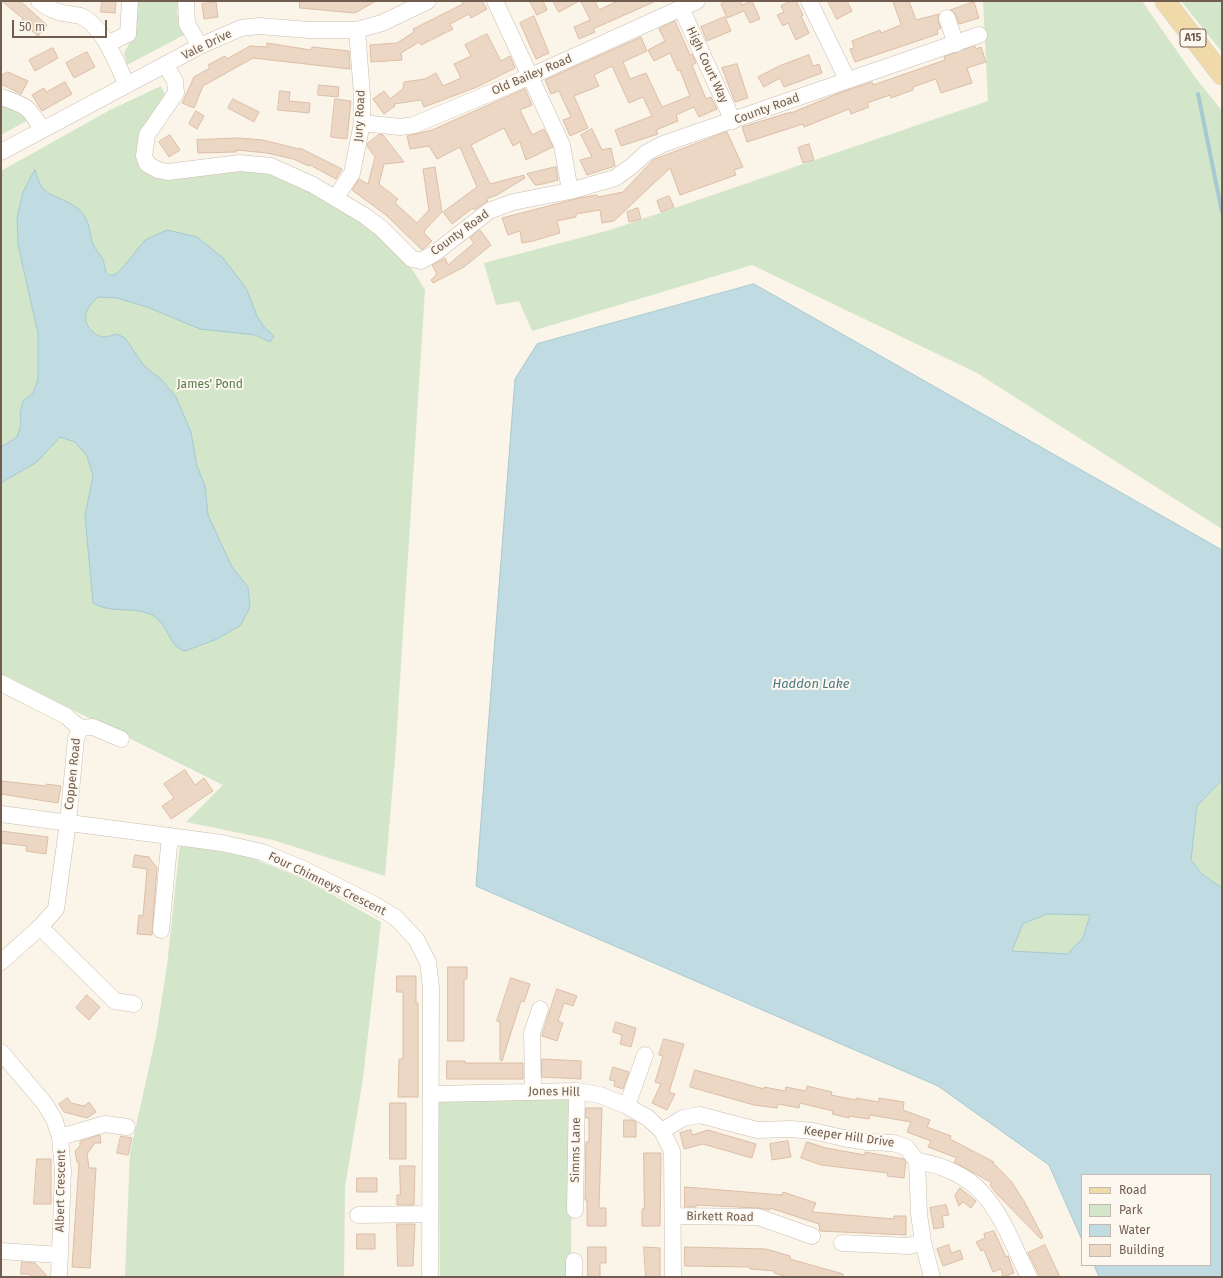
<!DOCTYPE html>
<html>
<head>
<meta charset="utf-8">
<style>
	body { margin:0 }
	#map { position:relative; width:1223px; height:1278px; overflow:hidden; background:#faf4e9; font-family:"Fira Sans",sans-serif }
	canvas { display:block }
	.frame { position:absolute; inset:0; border:2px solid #715d50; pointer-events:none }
	.legend { position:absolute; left:1081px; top:1174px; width:130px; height:92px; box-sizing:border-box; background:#fdf8ef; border:1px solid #c5baaf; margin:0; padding:5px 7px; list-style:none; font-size:12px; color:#715d50 }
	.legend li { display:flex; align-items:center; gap:8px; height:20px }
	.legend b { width:20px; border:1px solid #c5baaf }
	.scale { position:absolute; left:12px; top:20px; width:95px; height:18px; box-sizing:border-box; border:2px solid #715d50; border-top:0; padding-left:5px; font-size:12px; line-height:14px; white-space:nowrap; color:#715d50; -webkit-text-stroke:3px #fdf8ef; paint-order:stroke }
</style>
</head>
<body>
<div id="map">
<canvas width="1223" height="1278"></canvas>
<div class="frame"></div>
<ul class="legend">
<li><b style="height:5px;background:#f0daaa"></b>Road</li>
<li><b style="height:11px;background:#d3e6c9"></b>Park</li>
<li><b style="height:11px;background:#c0dbe1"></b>Water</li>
<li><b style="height:11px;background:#ecd6c4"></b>Building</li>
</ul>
<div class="scale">50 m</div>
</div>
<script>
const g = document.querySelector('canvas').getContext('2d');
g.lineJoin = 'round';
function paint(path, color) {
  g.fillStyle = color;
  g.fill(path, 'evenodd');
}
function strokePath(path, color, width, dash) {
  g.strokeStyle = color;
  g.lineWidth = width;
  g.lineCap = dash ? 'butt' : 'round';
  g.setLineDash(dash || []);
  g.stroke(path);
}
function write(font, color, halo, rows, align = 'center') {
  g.font = font + ' "Fira Sans",sans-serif';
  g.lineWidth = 4;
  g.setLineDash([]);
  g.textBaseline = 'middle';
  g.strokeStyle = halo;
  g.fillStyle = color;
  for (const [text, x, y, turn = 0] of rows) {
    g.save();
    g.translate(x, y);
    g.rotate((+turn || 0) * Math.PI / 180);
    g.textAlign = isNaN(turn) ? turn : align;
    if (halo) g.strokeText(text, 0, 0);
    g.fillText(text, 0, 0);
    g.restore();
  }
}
paint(new Path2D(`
	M134,1h45l-2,12 7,22 -57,30 -3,-12 8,-14z
	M983,1h159l53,76 27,34v418l-245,-156 -225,-108 -220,66 -13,-30 -23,4 -12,-42 126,-33 378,-129z
	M1181,1h41v51z
	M161,86l7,15 -23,33 1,31 124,5 55,26 65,47 24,29 11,18 -30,468 -10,118 -112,-36 -87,-18 37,-37 -222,-111v-503l109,-61z
	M1,103l13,3 16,13 -29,16z
	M1222,780v108l-20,-14 -11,-14 6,-54z
	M180,844l69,13 55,22 77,43 -18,156 -18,109 -1,90h-219l5,-124 26,-117 11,-70z
	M1048,914h43l-8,24 -16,16 -56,-2 12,-28z
	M438,1098l134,2 -1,177h-131z`), '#d3e6c9');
const water = new Path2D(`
	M35,170c2,6 5,16 9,20 13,10 32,11 41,27 5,8 5,19 8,27 2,6 8,10 10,16 3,7 0,22 16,12l26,-32 22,-10 30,7 26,21 23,30 11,28 7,11 10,9 -4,6 -15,-7 -55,-6 -53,-22 -30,-9 -19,-1c-12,10 -18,23 -5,35 2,3 8,5 11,5 4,0 9,-2 13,-3l8,4 19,28 17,13 15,18 15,35 6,34 8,20 3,29 24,52 16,20 2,20 -9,18 -24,14 -32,12c-3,-1 -8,-3 -10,-6 -8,-10 -11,-25 -25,-31 -19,-8 -39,0 -57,-11l-8,-87 8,-40 -6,-20 -12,-14 -15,-5 -23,25 -36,21v-36l16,-10 4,-12 -1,-12 3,-12 10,-8 5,-14v-46l-20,-88 -1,-27 6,-26z
	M754,284l468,266v230l-25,26 -6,54 11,14 20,14v389h-123l-5,-12h116v-90h-128v65l-33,-75 -111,-79 -462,-200 39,-507 22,-35zM1048,914l42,1 -7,23 -16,16 -55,-3 11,-27z`);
paint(water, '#c0dbe1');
strokePath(water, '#a7c9d2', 1);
strokePath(new Path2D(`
	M1198,94l24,118`), '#a7c9d2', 4);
const building = new Path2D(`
	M2,1h18l27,24 -9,11 -17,-15 2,-2z
	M102,1h14l-1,12 -14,-1z
	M300,1h76l-21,12 -55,-5z
	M462,1h20l5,8 -16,9 -2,-4 -19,10 3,5 -32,16 -2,-3 -18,11 1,7 -31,2 -1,-17 27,-2 17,-11 -1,-3 50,-25z
	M530,1h13l4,9 -10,5z
	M553,1h26l-20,11z
	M581,1h14l4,9 19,-9h38l-63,28 2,3 -16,7 -5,-12 16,-7z
	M727,1h13l2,4 10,-4 8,18 -10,4 -6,-12 -17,7 -6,-14z
	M791,1h5l7,14 -2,1 8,17 -13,7 -8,-17 -5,3 -6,-11 7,-3 -3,-6z
	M828,1h19l5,10 -15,8z
	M893,1h16l7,19 23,-6 -1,7 3,7 -4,2 1,4 -83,28 -5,-13 4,-1 -2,-7 28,-11 1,3 20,-8z
	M216,2l2,15 -14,2 -2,-15z
	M974,2l5,16 -20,6 -3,-9 -5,-5z
	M534,16l15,37 -13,6 -16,-36z
	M725,17l6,14 -24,10 -6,-14z
	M675,21l15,34 2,-1 4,9 -4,2 14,34 5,-2 6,12 -18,8 -5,-10 -18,8 2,6 -22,9 2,4 -37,12 -6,-16 37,-14 -9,-19 -14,6 -17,-37 -18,9 5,11 -25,10 14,32 -18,8 -7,-16 8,-3 -12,-26 -8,3 -6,-14 96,-43 6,14 -24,11 7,17 16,-6 16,34 28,-11 -10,-26 -2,1 -8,-18 -16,8 -6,-11 17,-9 -6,-12z
	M487,34l14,27 9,-5 5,12 -38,19 -53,20 -3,-7 -27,4 1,2 -11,8 -11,-15 11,-8 6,8 13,-10 1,-7 21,-3 11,-6 7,13 18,-8 -7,-14 17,-8 -6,-11z
	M267,43l44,7 1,-3 37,4 1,18 -97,-11 -50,28 -9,22 -12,-5 12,-26 16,-9 -2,-3 17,-9 2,3 23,-13 17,1z
	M975,46l1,3 5,-2 5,15 -19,6 5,15 -31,10 -5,-14 -23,8v3l-22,8 -1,-3 -23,8 2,4 -18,7 -2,-5 -45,18 -1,-3 -56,18 -5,-15 49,-15v1l48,-20 33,-11 1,3 72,-25 -1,-3z
	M53,48l5,10 -23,13 -6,-11z
	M87,52l8,15 -21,11 -8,-15z
	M809,55l4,11 6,-2 3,9 -38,14 -4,-9 -16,9 -6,-10 21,-11z
	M737,64l11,34 -13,4 -13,-34z
	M8,72l20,9 -7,13 -20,-10v-8z
	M65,82l7,12 -30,17 -10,-16 12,-7 2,4z
	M319,85l20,2 -1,10 -20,-2z
	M525,89l7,16 -12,5 12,25 12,-6 9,18 -27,13 -6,-18 -7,4 -9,-18 -33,17 19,39 34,-9 1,3 -28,17 -11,4 2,2 -14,9 -1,-2 -21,16 -9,-12 34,-25 -17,-40 -23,12 -8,-13 -19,3 -3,-13 25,-6z
	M280,91l10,1 -1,9 21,2 -1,10 -31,-3z
	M233,99l26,13 -5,10 -26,-14z
	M335,99l16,2 -4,38 -16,-2z
	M196,111l8,5 -7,13 -8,-5z
	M592,129l10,21 9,-2 4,18 -28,9 -7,-15 12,-3 -11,-22z
	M727,132l16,35 -9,3 2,5 -56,20 -10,-27 -56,53 -12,2 -2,-13 -24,4v3l-19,4 3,12 -27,8 -11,2 -2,-12 -12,4 -6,-17 77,-20 18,-3 1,2 25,-5 30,-32z
	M380,134l3,1 21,27 -20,2 -5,20 19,15 -3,4 22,20 12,-13 -6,-41 12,-2 7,45 -17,18 -1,3 8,8 -10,9 -36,-35 -34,-25 7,-11 9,5 7,-27 -8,-11v-2z
	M170,135l10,15 -11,7 -10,-15z
	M239,138l24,2 36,9 1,-1 42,21 -6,10 -26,-14 -1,1 -16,-7 -26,-6 -31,-3v2l-38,1 -1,-13z
	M809,144l5,16 -11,3 -5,-15z
	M556,167l2,13 -15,4 -8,1 -8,-11z
	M669,196l5,11 -13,5 -4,-11z
	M638,208l3,11 -12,3 -2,-10z
	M480,230l11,15 -27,22 -31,16 -2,-3 6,-6 -5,-9 13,-7 3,7 26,-22 -4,-5z
	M185,770l10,15 9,-7 9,13 -42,28 -9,-13 12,-8 -10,-14z
	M1,781l45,5v-2l15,2 -3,17 -57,-9z
	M1,831l47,6 -2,17 -20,-3 1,-5 -26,-3z
	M135,855l13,2v-1l9,12 -5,67 -15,-1 2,-19 4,1 4,-47 -14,-2z
	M448,967h19v12h-3v62h-16z
	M397,976h19v27h2v94h-20l1,-38h4v-67h-6z
	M511,978l19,6 -6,18 -3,-1 -19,60 -2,-1v-38l-3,-1z
	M557,989l20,7 -4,10 -9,-3 -6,18 5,2 -6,18 -15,-5z
	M87,995l13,12 -11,13 -13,-12z
	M616,1022l20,6 -5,19 -11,-3 2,-9 -9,-3z
	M664,1039l20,5 -15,48 6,2 -8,16 -15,-7 9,-19 -6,-2 8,-26 -4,-1z
	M542,1059l39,2v18l-39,-2z
	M447,1061h18v2h58v16h-76z
	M613,1067l16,5 -6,17 -9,-3 1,-5 -5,-1z
	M695,1070l69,19v-2l21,4 1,-4 20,4 1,-5 25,6 -1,3 25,5v-2l23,4v-4l25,4 -1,8 27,10 -3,7 24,9 -1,3 44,23 -1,1 18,18 13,20 19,36 -2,2 -45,-46 -6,-8 2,-2 -38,-21 3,-4 -29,-11 3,-6 -24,-9 4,-10 -41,-7 -1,4 -20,-3v2l-17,-4 1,-3 -33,-8 -1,5 -21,-4 -1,4 -23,-3 -64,-18z
	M68,1098l3,5 13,3 5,-4 7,10 -9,6 -23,-6 -5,-8z
	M390,1103h16v56h-16z
	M586,1108h16l-3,100h7v18h-19v-26h-2l1,-58h3v-24h-3z
	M624,1120h8l4,2v15h-12z
	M691,1130l1,5 16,-5 48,14 -4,14 -49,-14 -19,5 -4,-16z
	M100,1135l1,8h-6l-8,11 2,14h7l-6,100 -18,-1 7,-105h-2l-2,-11 5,-5v-4z
	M121,1136l11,2 -4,17 -11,-2z
	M788,1141l3,16 -19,3 -2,-16z
	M807,1142l19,6 39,7v-3l39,7 2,3 -2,16 -17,-2 1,-3 -67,-8 -20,-7z
	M644,1153h17l-1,73h-18v-17h2z
	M37,1159h14v45h-17z
	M400,1166h15l-1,39h-17v-10h3z
	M357,1178h20v14h-20z
	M685,1187l97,8 1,-3 33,11 -4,9 82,7v-3h12v19l-86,-4 -1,-7 -49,-16v2l-12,-2 -62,-3v2h-11z
	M960,1188l16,13 -5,7 -8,-6 -4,4 -4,-10z
	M946,1205l3,10 -7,1 2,11 -10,2 -4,-21z
	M397,1224h18l-2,42h-15z
	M994,1231l12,26 2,-1 6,17 -11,4 -2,-8 -8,3 -9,-22 -3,1 -5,-9 9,-4 -1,-4z
	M357,1234h18v15h-18z
	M949,1245l2,8 9,-3 3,9 -20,7 -6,-17z
	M1045,1245l15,32h-20l-12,-24z
	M588,1247h18v16h-6v14h-12z
	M644,1247l16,1v29h-14z
	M685,1247l81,2 24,7v3l53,15v3h-55l-14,-4 1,-2 -25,-2v-2l-65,-1z
	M22,1262l13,1 13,14h-17l-2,-3h-8z`);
paint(building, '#ecd6c4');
strokePath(building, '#dcbea6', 1);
const minor = new Path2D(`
	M39,1c9,8 18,12 30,13 4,1 9,1 12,2 24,12 35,47 46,69
	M186,1l1,23 13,22
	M495,1l67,144 8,46
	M809,1l38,78
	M681,8l52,113
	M947,18l9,26
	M107,44l21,-10 2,-33
	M166,66l9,15 1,12 -29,42 -3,21 3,8 11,6 10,2 72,-9 31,3 42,19 52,31 16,12 31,31 9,2 14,-8 54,-42 24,-9 57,-11 45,-13 17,-12 14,-13 17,-9 316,-109
	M1,97c26,9 27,9 41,32
	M362,123l38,4 14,-2 117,-49 166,-75
	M1,152l199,-106 41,-18 18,-2 50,4h48l25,-7 46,-22
	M336,197l16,-24 10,-50v-28l-5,-65
	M1,683l65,33 14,12 13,-1 28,12
	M1,814l221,29 40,9 39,16 72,36 22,13 21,22 12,23 3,26 -1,289
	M40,927l75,74 19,3
	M161,930l9,-94
	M1,962l39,-35 16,-18 12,-87 8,-83 4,-11
	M1,1052l44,52 9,15 6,18 3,34 -4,106
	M533,1091l-1,-58 8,-24
	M432,1094l145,-3 23,4 27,11 21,12 14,13 10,20 1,126
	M627,1106l18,-51
	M662,1131l21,-13 17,-3 57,15 34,-1 22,2 30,7 25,4 25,1 13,4 11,14 2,53 4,28 9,35
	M60,1137l45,-13 22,3
	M917,1161c73,12 83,58 112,116
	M575,1210l2,-119
	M358,1215l72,-1
	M673,1216l85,1 54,19
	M842,1243l67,3 14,-4
	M1,1251l58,4
	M574,1277v-16`);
const major = new Path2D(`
	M1165,1l57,74`);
strokePath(minor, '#cbbdb0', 17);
strokePath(major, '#d7d2ce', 21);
strokePath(minor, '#fff', 16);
strokePath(major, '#f0daaa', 20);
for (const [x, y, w] of [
	[1193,38,26]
]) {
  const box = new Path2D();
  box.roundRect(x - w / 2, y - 9, w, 18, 3);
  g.fillStyle = '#fdf8ef';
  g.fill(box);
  strokePath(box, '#715d50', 1);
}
write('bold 11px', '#715d50', null, [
	["A15",1193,38]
]);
write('12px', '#715d50', '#fdf8ef', [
	["Vale Drive",207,45,-26],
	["High Court Way",707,65,65],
	["Old Bailey Road",532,75,-23],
	["County Road",767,109,-20],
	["Jury Road",360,116,-87],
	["County Road",460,233,-36],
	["Coppen Road",73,774,-84],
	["Four Chimneys Crescent",327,884,26],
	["Jones Hill",554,1092,1],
	["Keeper Hill Drive",849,1137,8],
	["Simms Lane",576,1150,-89],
	["Albert Crescent",61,1191,-89],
	["Birkett Road",720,1217,1]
]);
write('12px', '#577b4c', '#fdf8ef', [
	["James' Pond",210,385]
]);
write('italic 13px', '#4c7681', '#fdf8ef', [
	["Haddon Lake",811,684]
]);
</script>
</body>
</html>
